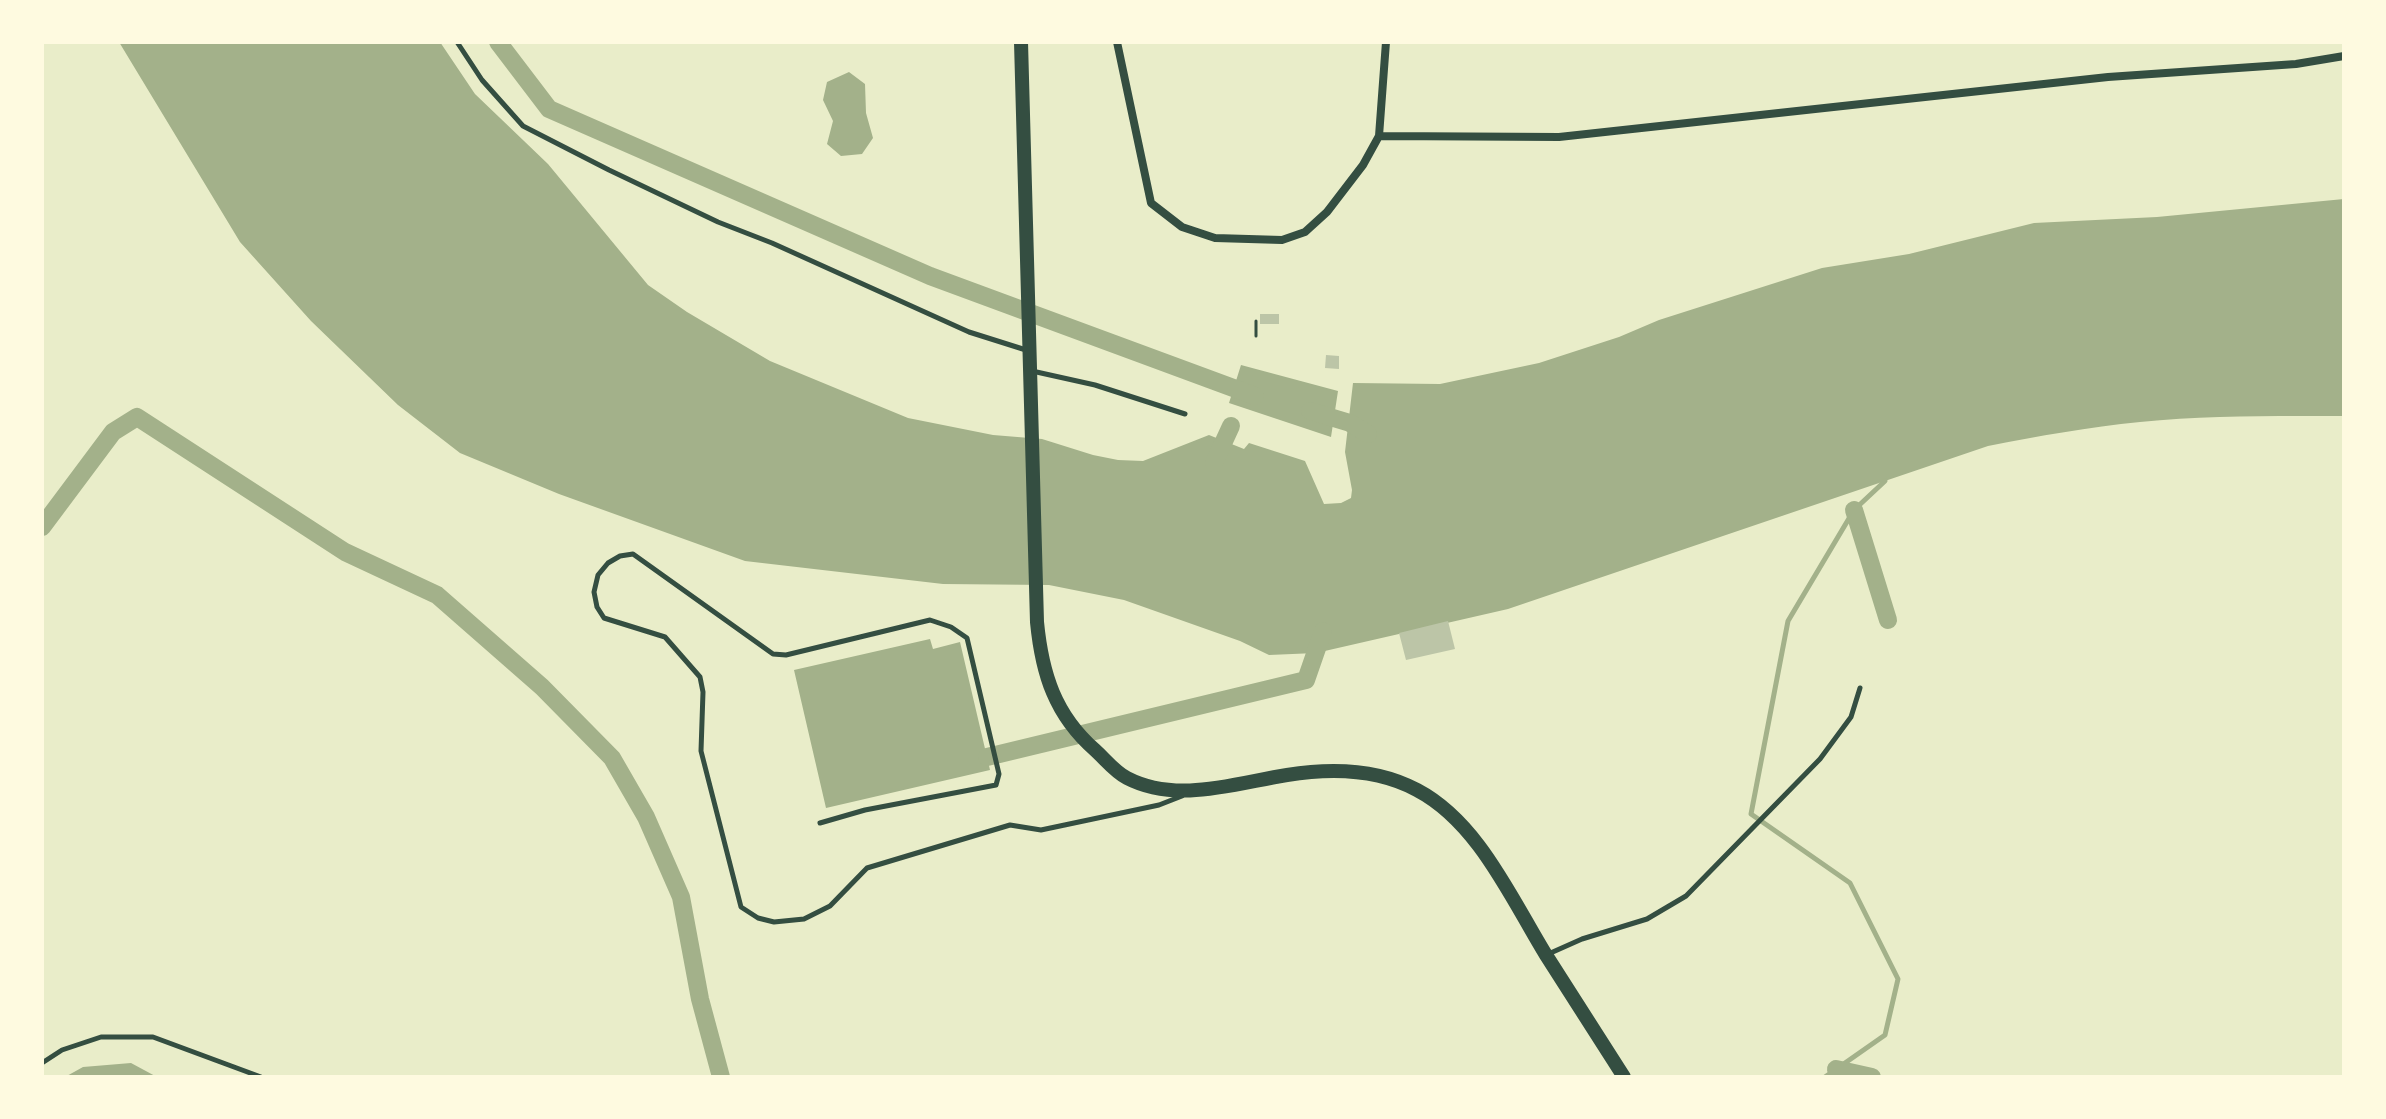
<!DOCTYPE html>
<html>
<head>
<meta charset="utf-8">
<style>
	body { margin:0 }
	#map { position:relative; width:2386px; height:1119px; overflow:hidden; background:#e9edc9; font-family:Overpass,sans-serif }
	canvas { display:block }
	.frame { position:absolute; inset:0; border:44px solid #fefae0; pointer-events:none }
</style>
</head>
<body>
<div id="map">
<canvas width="2386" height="1119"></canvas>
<div class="frame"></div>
</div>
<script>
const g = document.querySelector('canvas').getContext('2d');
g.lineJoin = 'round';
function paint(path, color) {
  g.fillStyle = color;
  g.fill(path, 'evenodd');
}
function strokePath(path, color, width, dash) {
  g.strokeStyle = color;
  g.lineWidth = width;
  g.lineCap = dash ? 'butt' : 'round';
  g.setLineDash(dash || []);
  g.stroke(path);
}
paint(new Path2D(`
	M119,42h321l35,52 73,70 100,121 39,27 83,49 138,57 85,17 49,4 51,16 25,5 25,1 66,-26 35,14 5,-6 56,18 19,43 17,-1 10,-5 1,-8 -7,-38 8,-69 87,1 99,-21 80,-26 40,-17 163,-52 87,-14 125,-31 123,-6 187,-18v217c-68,0 -136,-1 -204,6 -51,5 -101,14 -152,24l-480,163 -192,44 -47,2 -29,-14 -116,-41 -75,-15 -106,-1 -198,-23 -186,-67 -99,-41 -62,-48 -87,-84 -71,-79z
	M849,72l16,12 1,29 7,25 -11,16 -21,2 -14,-12 6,-23 -10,-21 4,-18z
	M1241,365l97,26 -7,46 -102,-34z
	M930,639l3,10 27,-7 30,128 -164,38 -32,-138z
	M131,1063l26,14h-92l18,-10z`), '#a3b18a');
strokePath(new Path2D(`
	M1825,1077l60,-42 13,-56 -48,-96 -99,-69 37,-193 66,-111 31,-29`), '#a3b18a', 5);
strokePath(new Path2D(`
	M498,42l51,67 381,167 325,120
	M1310,411l40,12 18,11
	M1214,463l17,-37
	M1854,510l34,110
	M42,527l71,-95 24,-15 208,135 92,43 105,92 70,71 34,59 35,80 19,102 21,78
	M987,757l319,-77 17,-49
	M1836,1069l36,8`), '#a3b18a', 18);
paint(new Path2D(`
	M1260,314h19v10h-19z
	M1326,355l13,1v13l-14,-1z
	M1448,621l7,28 -49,11 -7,-27z`), '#bcc5a7');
strokePath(new Path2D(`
	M1256,321v15`), '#344e41', 3);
strokePath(new Path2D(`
	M457,42l25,38 41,46 86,44 109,52 54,21 197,89 57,18
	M1032,371l63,14 90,29
	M820,823l45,-13 131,-25 3,-11 -32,-136 -16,-11 -21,-7 -144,35 -13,-1 -140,-100 -13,2 -12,7 -10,12 -4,17 3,15 7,11 61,19 35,40 3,15 -2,59 40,156 17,11 16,4 30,-3 26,-13 37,-38 143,-43 31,5 118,-25 23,-9
	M1546,955l36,-16 65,-20 39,-23 134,-137 31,-42 9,-29
	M42,1063l20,-13 39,-13h52l108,40`), '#344e41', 5);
strokePath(new Path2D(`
	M1117,42l34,161 31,24 33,11 67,2 23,-8 22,-20 36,-47 16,-29 7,-94
	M1379,136l180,1 549,-60 188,-13 48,-8`), '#344e41', 8);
strokePath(new Path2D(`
	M1021,42l16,580c5,52 18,93 58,128 10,9 20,22 32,28 50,26 109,5 160,-3 43,-7 91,-6 130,15 61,32 94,108 129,165 26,41 52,82 78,122`), '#344e41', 14);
</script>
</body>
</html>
